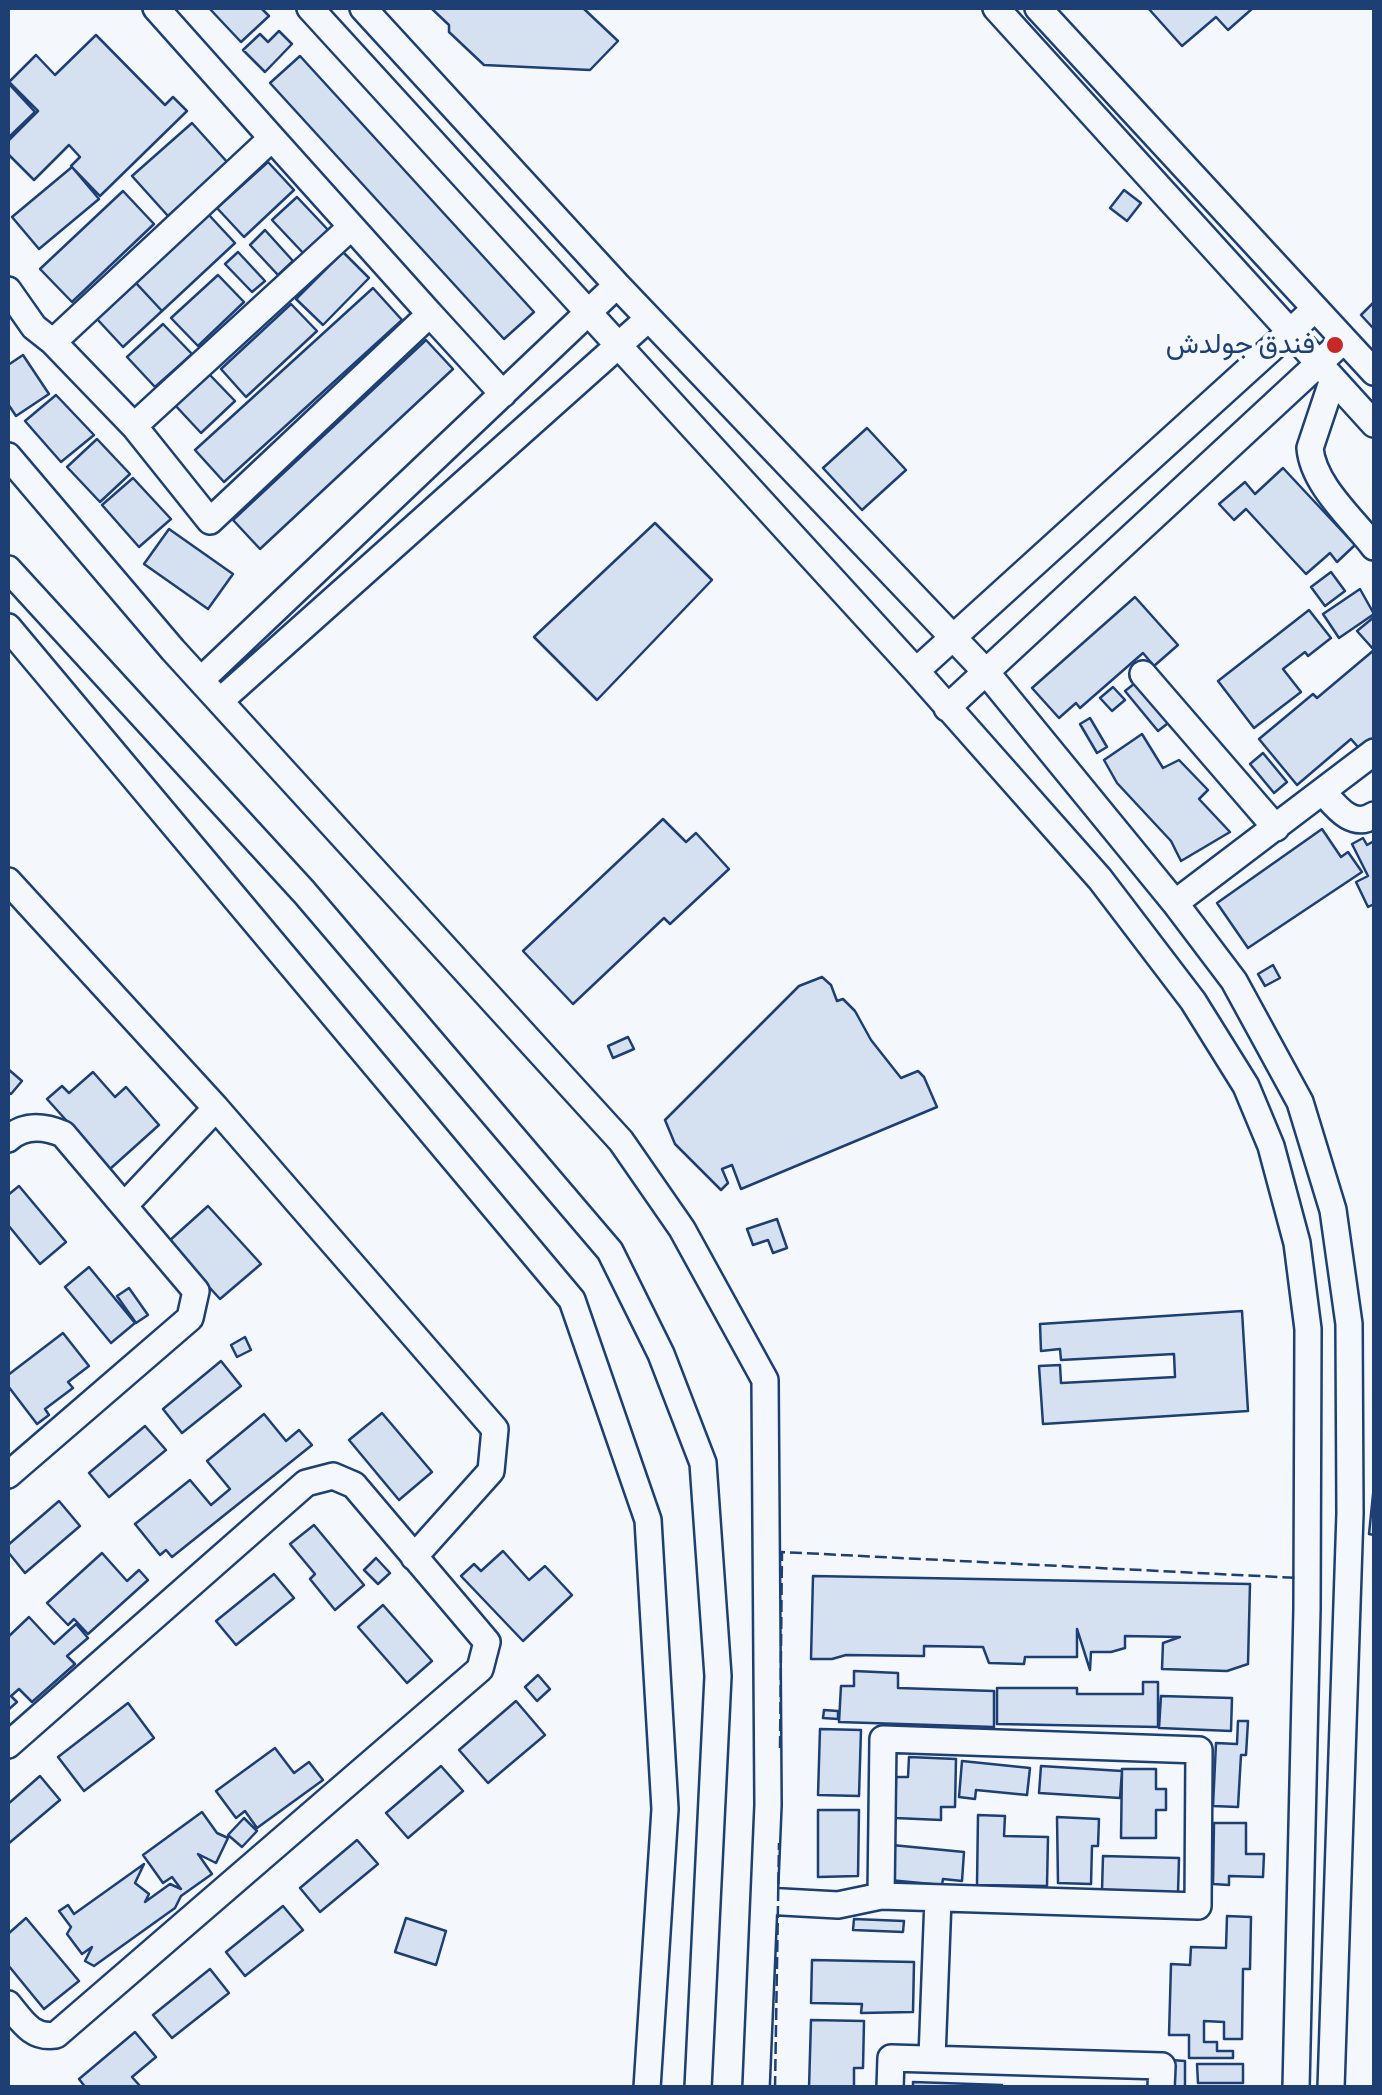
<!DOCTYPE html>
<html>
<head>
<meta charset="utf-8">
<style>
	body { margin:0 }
	#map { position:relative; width:1382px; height:2095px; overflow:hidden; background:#f4f7fb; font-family:Literata,serif }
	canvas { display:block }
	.frame { position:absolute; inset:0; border:10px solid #1d3f73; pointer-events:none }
</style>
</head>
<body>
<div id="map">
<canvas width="1382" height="2095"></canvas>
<div class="frame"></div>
</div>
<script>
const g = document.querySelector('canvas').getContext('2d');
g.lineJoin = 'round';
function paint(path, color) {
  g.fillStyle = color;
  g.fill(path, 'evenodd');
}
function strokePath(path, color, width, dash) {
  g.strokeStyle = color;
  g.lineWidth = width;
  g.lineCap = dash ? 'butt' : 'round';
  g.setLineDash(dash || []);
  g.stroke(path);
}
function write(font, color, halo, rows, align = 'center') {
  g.font = font + ' Literata,Vazirmatn,serif';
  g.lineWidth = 8;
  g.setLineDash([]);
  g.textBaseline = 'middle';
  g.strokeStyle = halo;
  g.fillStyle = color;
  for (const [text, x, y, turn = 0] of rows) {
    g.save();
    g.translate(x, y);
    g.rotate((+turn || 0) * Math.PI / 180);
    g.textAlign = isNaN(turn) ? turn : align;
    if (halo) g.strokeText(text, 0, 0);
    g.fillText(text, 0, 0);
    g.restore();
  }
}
const building = new Path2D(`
	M209,8h52l8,8 -28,26z
	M431,8h152l35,33 -28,29 -106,-5 -35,-33v-7z
	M1148,8h105l-25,22 -12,-13 -34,29z
	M279,31l13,13 -27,28 -22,-22 17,-16 8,8z
	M96,35l69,70 8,-8 14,14 -87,85 -29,-30 9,-9 -11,-12 -35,35 -26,-26v-13l30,-30 -29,-29 27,-27 19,20z
	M300,56l234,256 -30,27 -234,-256z
	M8,83l27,29 -27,26z
	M192,123l36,40 -60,53 -36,-40z
	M268,162l26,28 -50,47 -27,-29z
	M72,167l27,32 -60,50 -27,-32z
	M1124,190l17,13 -14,18 -17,-13z
	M123,191l31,33 -82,78 -32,-33z
	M297,197l33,35 -25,23 -33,-35z
	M208,214l27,29 -73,68 -27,-29z
	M265,230l28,31 -15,14 -28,-30z
	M238,252l27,29 -13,11 -27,-28z
	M343,252l26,26 -46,47 -27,-26z
	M218,275l26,27 -46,44 -27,-28z
	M136,283l26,28 -39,36 -26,-28z
	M373,288l29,32 -178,162 -29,-32z
	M1374,302v25l-1,1 -12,-13z
	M291,304l26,27 -71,66 -25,-28z
	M163,324l29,30 -37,33 -28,-30z
	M426,340l27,29 -193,180 -27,-29z
	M23,355l26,39 -33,22 -8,-12v-39z
	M208,373l27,28 -34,32 -27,-29z
	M56,395l38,40 -33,27 -36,-41z
	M867,428l39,42 -44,40 -39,-42z
	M97,439l33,35 -30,28 -33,-35z
	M1283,468l72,77 -18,17 -7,-9 -24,21 -60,-65 -12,11 -15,-16 26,-22 10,12z
	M133,478l38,41 -32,28 -37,-42z
	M655,523l57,57 -115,120 -63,-63z
	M169,529l64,45 -25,35 -64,-45z
	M1331,572l14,19 -20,15 -14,-19z
	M1360,589l14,25 -35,24 -16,-24z
	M1135,597l43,48 -24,21 -11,-13 -63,55 -4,-5 -17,15 -27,-30z
	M1309,610l22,28 -23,18 -3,-4 -22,17 18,23 -47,36 -36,-47z
	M1374,617v129l-10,8 -13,-15 -54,46 -38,-46 54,-45 4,4 57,-48 -17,-19z
	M1139,680l33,40 -14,11 -33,-40z
	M1113,687l12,13 -13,11 -12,-13z
	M1090,718l17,29 -10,6 -17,-29z
	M1142,734l21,34 16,-8 29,30 -9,9 31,33 -49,29 -10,-20 -54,-58 -13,-23z
	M1263,753l24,29 -13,11 -24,-29z
	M663,819l23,23 10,-9 33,36 -59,55 -6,-6 -91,86 -50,-53z
	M1322,829l19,28 7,-5 14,20 -114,76 -31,-45z
	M1363,838l4,7 7,-4v63l-6,3 -12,-25 12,-6 -16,-32z
	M1273,965l7,13 -15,8 -7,-12z
	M822,977l9,8 6,16 6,-2 12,12 16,29 30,38 17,-7 6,6 13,30 -196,82 -9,-24 -10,4 6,14 -7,7 -46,-46 -10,-24 134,-134z
	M628,1037l6,12 -21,9 -5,-12z
	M8,1069l14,12 -11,13 -3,-2z
	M93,1072l22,25 11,-10 33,38 -49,44 -63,-70 15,-13 7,7z
	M19,1186l47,56 -26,22 -32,-39v-30z
	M208,1206l53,58 -41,35 -52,-57z
	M777,1219l10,29 -14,5 -5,-13 -15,5 -6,-16z
	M89,1267l46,56 -24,20 -46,-56z
	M129,1288l19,27 -12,8 -19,-27z
	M1242,1311l6,100 -205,13 -4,-58 21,-1 1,18 114,-6 -1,-23 -113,6 -1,-11 -19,2 -1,-27z
	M63,1333l26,33 -21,16 5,6 -28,21 4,6 -12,9 -29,-38v-11z
	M245,1337l6,13 -14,7 -6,-12z
	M221,1361l20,25 -59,47 -19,-24z
	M382,1413l50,59 -33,28 -50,-60z
	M264,1414l22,27 13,-11 13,15 -140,112 -6,-7 -6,5 -25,-31 55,-44 21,25 19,-16 -23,-28z
	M145,1426l21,24 -57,47 -20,-24z
	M1374,1485v50l-5,-1z
	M59,1501l21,25 -55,47 -17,-21v-7z
	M314,1525l50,60 -29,25 -25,-31 5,-5 -25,-30z
	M503,1551l26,29 16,-14 27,29 -49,46 -62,-65 13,-12 7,7z
	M102,1553l25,28 12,-11 9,10 -60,54 -14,-15 -6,6 -21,-22z
	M376,1558l14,15 -12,11 -14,-14z
	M274,1574l20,24 -58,47 -20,-24z
	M813,1576l437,8 -2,80 -21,7 -65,-2 1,-26 17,-6 -55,-1v12l-14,4h-20l-1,18 -13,-41v28h-52l-1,7 -35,-1 -6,-16 -59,-1v10l-78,-1 -14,4h-21z
	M383,1605l49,56 -25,22 -49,-56z
	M29,1617l25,27 22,-20 12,14 -21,18 8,8 -43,38 -13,-13 -8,7 6,6 -9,8v-73z
	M854,1671l44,2v15l96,3v36l-155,-5 2,-36h13z
	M538,1675l12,14 -13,12 -12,-14z
	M1143,1682h15v45l-161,-3v-36h80v6h66z
	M1161,1696l71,2 -1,33 -72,-3z
	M516,1701l29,34 -57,48 -29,-33z
	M128,1703l26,35 -70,53 -26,-34z
	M824,1710l14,1v8l-15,-1z
	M1238,1721h10l-2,34h-5l-3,52 -25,-1 3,-63 21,1z
	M820,1729l41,1 -2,66 -41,-1z
	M275,1748l19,25 15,-11 14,18 -66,48 -12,-17 -9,7 -20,-27z
	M909,1757l47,2 -1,48h-14v13l-46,-2 1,-41h12z
	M962,1761l68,7 -3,27 -51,-5 -1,9 -16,-2z
	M441,1766l22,25 -55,47 -22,-25z
	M1041,1766l81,5 -2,27 -81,-5z
	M1122,1769h34v20h10v21h-10v28h-35z
	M40,1776l20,24 -52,44v-40z
	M818,1810h41l-1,66 -40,1z
	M202,1812l15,21 11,5 -12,25 -18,-9 14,20 -31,22 -6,12 -81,58 -9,-5 7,-14 -10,7 -15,-20 4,-7 -12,-16 9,-6 6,9 70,-50 -9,19 14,11 -4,8 25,-18 11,5 -9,-12 -9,6 -20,-28z
	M978,1815l27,1 -1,20 44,1 -1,49 -70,-1z
	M1057,1817l42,2 -1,27h-6l-1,38 -33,-1z
	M244,1818l13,13 -15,16 -14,-12z
	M1214,1823h32v31h18l-1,23 -34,-1v9l-16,-1z
	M357,1840l21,24 -58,48 -20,-24z
	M892,1845l72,7 -2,29 -19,-2 -1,6 -53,-5z
	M1103,1856l76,2 -1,35 -76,-2z
	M283,1906l20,24 -58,46 -19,-24z
	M1227,1916l24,1 -1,52h-7l-1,70h-18v-17l-20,-1v21h13v9h16v7h-44v-23h-20l2,-71 19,1 1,-18 35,1z
	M26,1918l53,63 -35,28 -36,-44v-31z
	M406,1918l40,13 -10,34 -41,-13z
	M854,1919l50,2 -1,11 -50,-2z
	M812,1960l102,2 -1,50 -52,1 1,-9 -51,-1z
	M210,1969l19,24 -57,45 -19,-23z
	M811,2020l53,1 -1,47h-9v20h-45z
	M135,2032l21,25 -24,20 8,9 -54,2 -7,-9z
	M1171,2060l14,1v27h-15z
	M1197,2064h46v19h-45z
	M913,2082l89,3v3h-89z`);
paint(building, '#d5e0f0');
strokePath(building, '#1d3f73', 2.5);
const minor = new Path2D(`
	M310,8l606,663 184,208 93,122 53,85 25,60 26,97 11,86 -1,280 -11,479
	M363,8l254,277 369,387 189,231 59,78 66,121 33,108 16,114 1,189 -19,575
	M996,8l378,416
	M1038,8l336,364
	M8,290l26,37 19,15 219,-204 -116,-130
	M430,314l73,80
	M53,342l81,84 76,95 220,-207 -158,-176
	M1333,379l-23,69c3,37 43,71 64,99
	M134,426l216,-198
	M8,456l165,194 448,491 61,88 83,151 3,425 -12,283
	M8,569l296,323 306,359 51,103 42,109 15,213 -20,412
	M8,627l564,673 76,220 17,289 -18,279
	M916,671l399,-362
	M1143,674l133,154
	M201,680l416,-395
	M220,701l428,-382
	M947,708l397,-368
	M1324,793c13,15 29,36 50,22
	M8,881l208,227 279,321 -4,42 -77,86
	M1175,903l199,-151
	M8,1139c16,-15 36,-13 55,-5l133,157 -6,27 -182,157
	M124,1206l92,-98
	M883,1739l316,11 -1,156 -317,-10z
	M8,1745l298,-262 27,-7 21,9 133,157 -7,27 -424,366c-24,4 -34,-14 -48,-31
	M764,1901l74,4 43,-9
	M932,2058l6,-159
	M890,2088l1,-30 271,8 -1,22`);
strokePath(minor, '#1d3f73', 30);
strokePath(minor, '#f4f7fb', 25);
strokePath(new Path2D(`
	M780,1748l2,-196 516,26
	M775,2088l4,-245`), '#1d3f73', 2.5, [12, 5]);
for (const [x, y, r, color] of [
	[1335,345,10,"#c62828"]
]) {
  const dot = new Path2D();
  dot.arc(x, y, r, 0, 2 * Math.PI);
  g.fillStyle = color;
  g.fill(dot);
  strokePath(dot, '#f4f7fb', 4);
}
write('28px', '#1d3f73', '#f4f7fb', [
	["فندق جولدش",1315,345]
], 'right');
</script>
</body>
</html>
